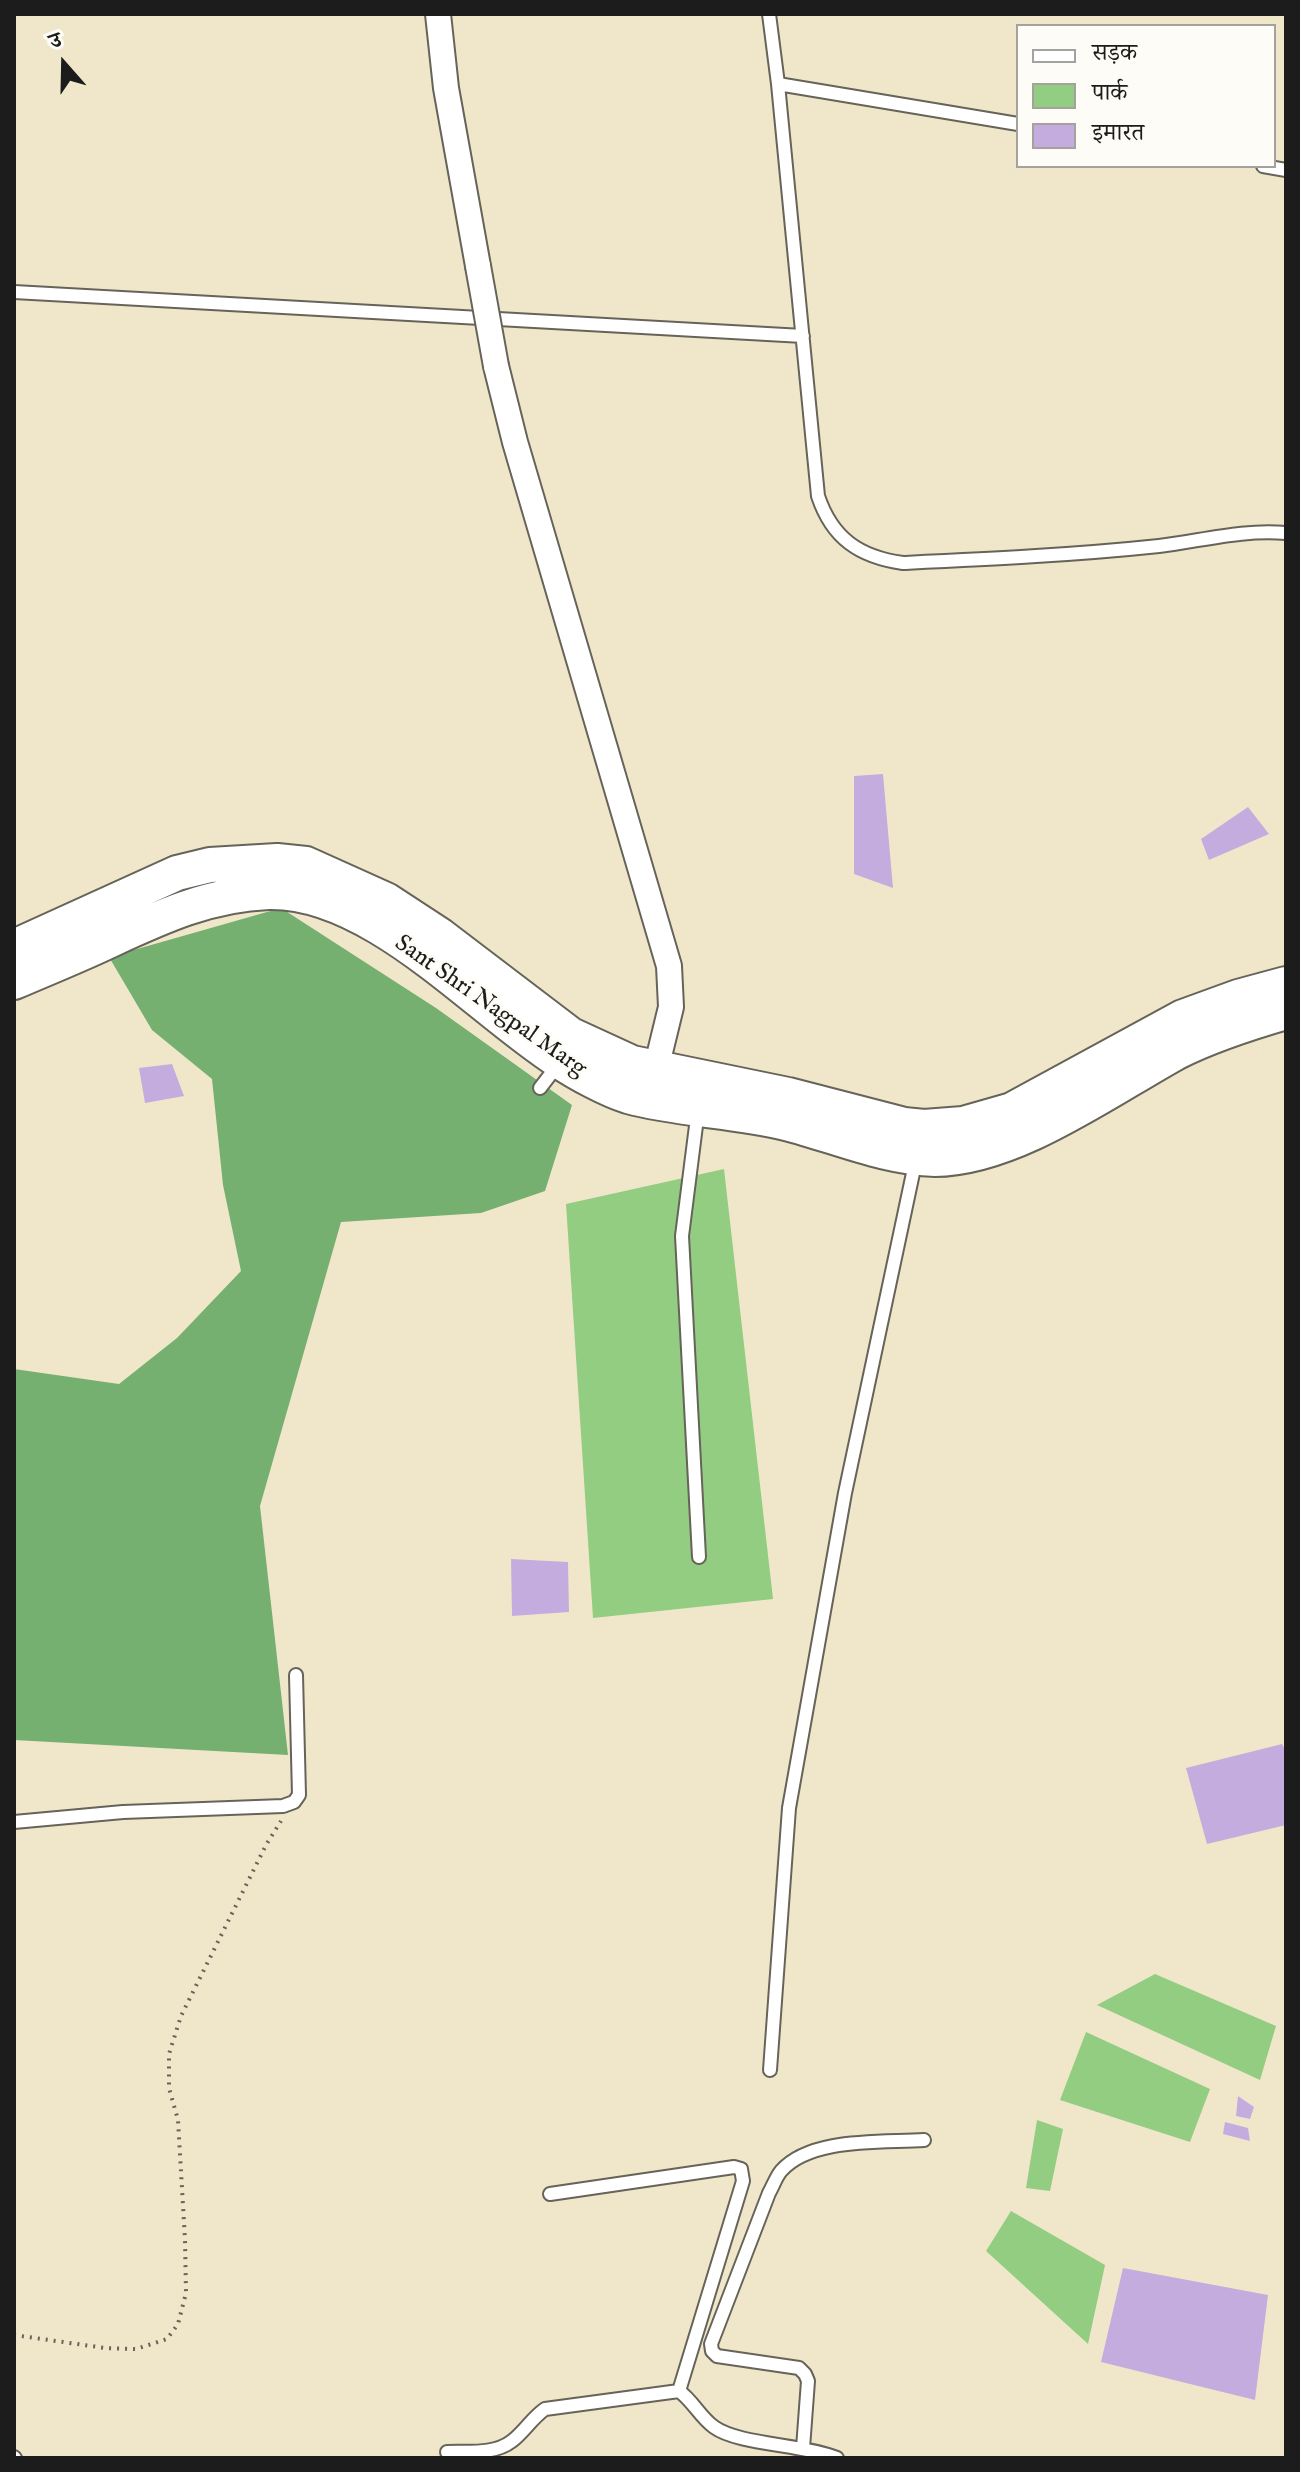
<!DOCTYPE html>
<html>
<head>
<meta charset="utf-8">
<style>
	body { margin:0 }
	#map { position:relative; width:1300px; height:2472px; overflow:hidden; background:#f0e7cb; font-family:"IM FELL English","Noto Serif Devanagari",serif }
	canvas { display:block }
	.frame { position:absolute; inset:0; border:16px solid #1c1c1c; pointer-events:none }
	.legend { position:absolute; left:1016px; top:24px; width:260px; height:144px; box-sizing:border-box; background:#fdfcf7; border:2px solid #a3a29f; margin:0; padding:10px 14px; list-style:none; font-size:24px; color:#1c1c1c }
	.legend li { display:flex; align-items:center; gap:16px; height:40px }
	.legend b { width:40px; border:2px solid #a3a29f }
	.north { position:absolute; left:24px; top:24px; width:80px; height:80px; -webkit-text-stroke:6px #fdfcf7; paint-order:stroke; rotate:340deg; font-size:22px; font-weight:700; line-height:32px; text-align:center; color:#1c1c1c }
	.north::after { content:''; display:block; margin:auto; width:28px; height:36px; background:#1c1c1c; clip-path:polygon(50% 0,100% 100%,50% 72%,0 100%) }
</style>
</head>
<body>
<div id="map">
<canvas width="1300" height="2472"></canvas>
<div class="frame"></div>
<ul class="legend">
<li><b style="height:10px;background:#fff"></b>सड़क</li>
<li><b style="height:22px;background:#92cd82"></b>पार्क</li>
<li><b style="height:22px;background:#c5acde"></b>इमारत</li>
</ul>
<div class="north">उ</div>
</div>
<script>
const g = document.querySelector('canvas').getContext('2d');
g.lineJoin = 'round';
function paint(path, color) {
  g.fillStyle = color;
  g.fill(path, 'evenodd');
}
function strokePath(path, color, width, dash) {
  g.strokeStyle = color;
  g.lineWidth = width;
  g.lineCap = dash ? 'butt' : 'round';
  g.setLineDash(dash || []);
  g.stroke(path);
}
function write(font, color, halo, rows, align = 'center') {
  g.font = font + ' "IM FELL English",serif';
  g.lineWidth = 6;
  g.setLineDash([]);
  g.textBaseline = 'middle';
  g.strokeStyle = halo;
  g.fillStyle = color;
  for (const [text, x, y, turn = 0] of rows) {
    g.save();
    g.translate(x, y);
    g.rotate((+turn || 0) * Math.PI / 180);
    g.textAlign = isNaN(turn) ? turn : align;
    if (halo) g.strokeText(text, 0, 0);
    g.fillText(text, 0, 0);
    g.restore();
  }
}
paint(new Path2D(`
	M724,1169l49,430 -180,19 -27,-414z
	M1155,1974l121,52 -16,54 -163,-75z
	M1086,2032l124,57 -20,53 -130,-42z
	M1037,2120l26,9 -13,62 -24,-3z
	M1011,2211l94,54 -17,79 -102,-93z`), '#92cd82');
paint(new Path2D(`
	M281,908l155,100 136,97 -27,86 -64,22 -140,9 -81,284 28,249 -274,-15v-371l105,15 58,-46 64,-67 -18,-86 -11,-106 -60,-49 -43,-73z`), '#75b070');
paint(new Path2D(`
	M883,774l10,114 -39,-14v-98z
	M1248,807l21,27 -60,26 -8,-21z
	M172,1064l12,32 -39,7 -6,-35z
	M511,1559l57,3 1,50 -57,4z
	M1282,1744l4,7v74l-79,19 -21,-76z
	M1238,2096l16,11 -4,12 -14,-3z
	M1225,2122l23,6 2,13 -27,-7z
	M1123,2268l145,27 -13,105 -154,-38z`), '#c5acde');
const lane = new Path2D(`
	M769,14l9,70 40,412c14,42 41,61 85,67 85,-4 171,-8 256,-17 42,-5 84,-17 127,-13
	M778,84l240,40
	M1263,166l23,4
	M14,292l789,44
	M540,1088l20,-26
	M698,1110l-16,126 17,321
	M14,1822l109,-10 160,-6 11,-4 5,-7 -3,-120
	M770,2070l19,-262 56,-315 71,-334
	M550,2194l184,-27 7,2 2,12 -64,210
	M803,2448l5,-67 -3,-7 -6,-6 -82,-12 -5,-5 -1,-7 58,-151c4,-7 7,-16 12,-22 30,-34 101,-28 143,-31
	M447,2452c21,-1 47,3 65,-11 12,-9 20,-23 33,-32l134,-18c14,10 21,26 35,36 25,18 89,17 123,31
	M14,2457l1,1`);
const street = new Path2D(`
	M438,14l8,74 32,178
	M496,366l19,76 154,524 2,41 -18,74`);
const secondary = new Path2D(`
	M14,947l163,-74 33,-8 67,-4 29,3 80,36 55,36 130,99 61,28 156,32 116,30 20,2 39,-3 49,-14 171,-93 55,-20 48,-13
	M14,982c30,-13 60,-25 90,-39 54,-25 104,-49 165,-51 104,-2 206,115 290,169 18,12 49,29 69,35 51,14 106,14 158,27 48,12 99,35 149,36 78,0 173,-69 240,-106 35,-18 73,-30 111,-41`);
strokePath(lane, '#666359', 16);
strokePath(street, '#666359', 28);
strokePath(secondary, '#666359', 38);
strokePath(new Path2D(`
	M14,2335l91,13 31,1 31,-10 11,-15 8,-31 -1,-53 -7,-120 -9,-32v-34l12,-38 85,-171 15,-24`), '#666359', 4, [2, 6]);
strokePath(lane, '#fff', 12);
strokePath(street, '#fff', 24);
strokePath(secondary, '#fff', 34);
const streetBridge = new Path2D(`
	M478,266l18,100`);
strokePath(streetBridge, '#666359', 28, []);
strokePath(streetBridge, '#fff', 24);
write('24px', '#1c1c1c', '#fdfcf7', [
	["Sant Shri Nagpal Marg",490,1007,35]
]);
</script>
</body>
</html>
